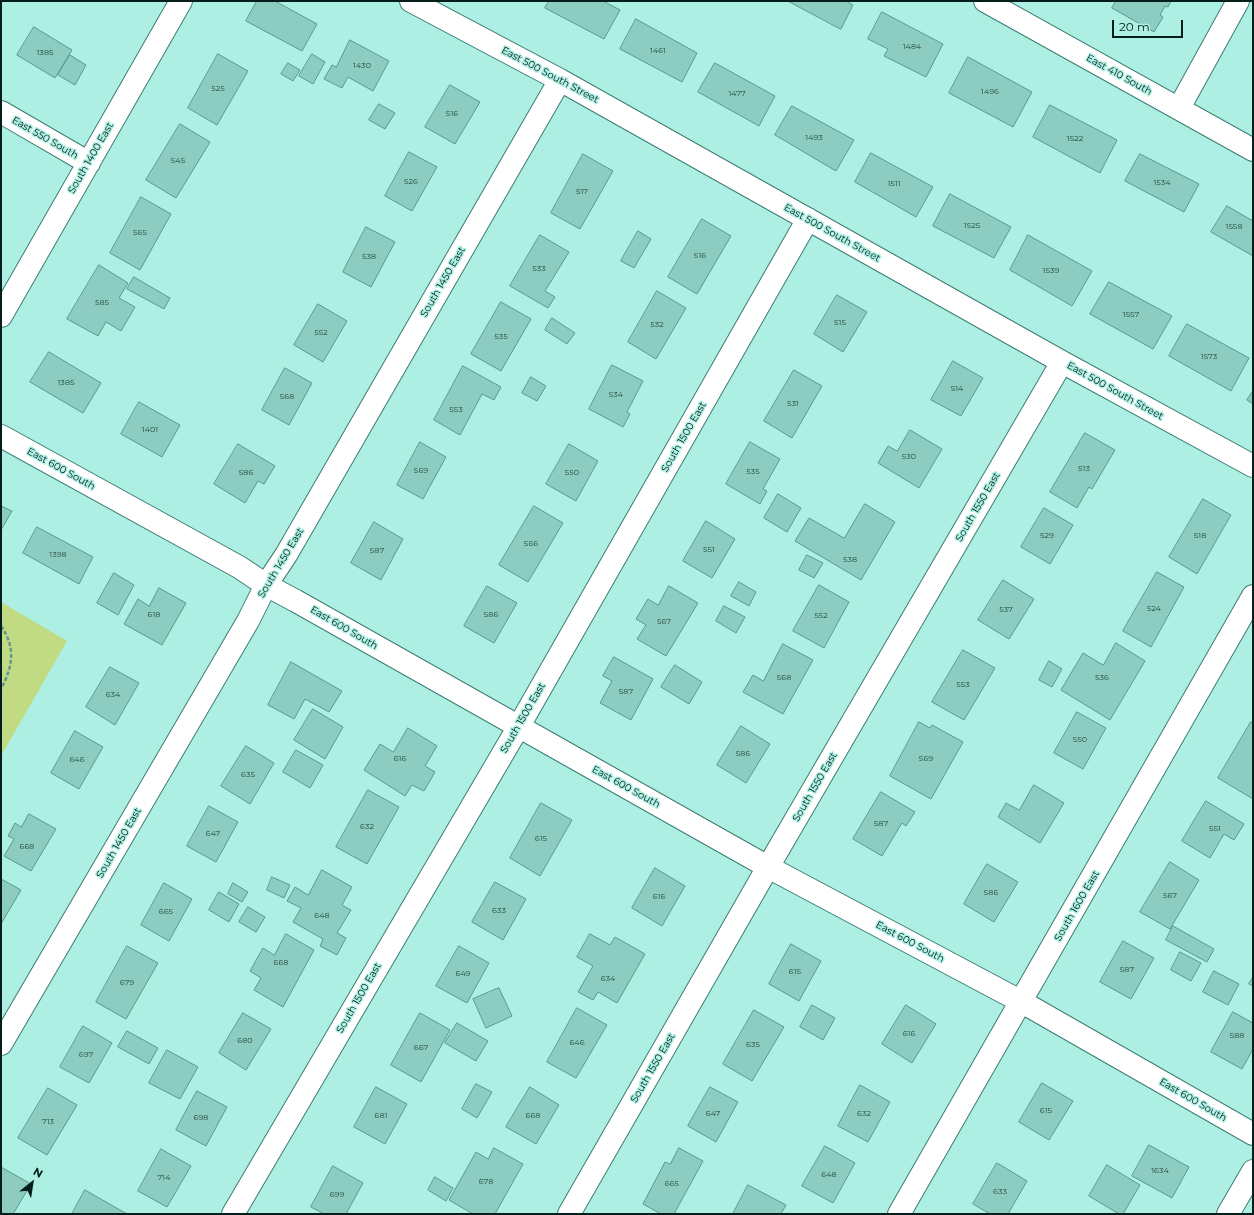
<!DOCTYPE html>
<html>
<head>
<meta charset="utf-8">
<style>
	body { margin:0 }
	#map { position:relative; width:1254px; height:1215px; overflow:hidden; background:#aeefe3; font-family:Montserrat,sans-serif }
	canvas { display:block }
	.frame { position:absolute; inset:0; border:2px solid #041e1b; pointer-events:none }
	.north { position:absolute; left:12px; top:1163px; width:40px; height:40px; -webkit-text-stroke:3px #aeefe3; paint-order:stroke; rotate:30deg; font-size:11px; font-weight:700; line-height:16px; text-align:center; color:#041e1b }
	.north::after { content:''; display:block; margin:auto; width:14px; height:18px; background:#041e1b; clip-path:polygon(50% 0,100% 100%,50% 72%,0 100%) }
	.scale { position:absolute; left:1112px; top:20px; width:71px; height:18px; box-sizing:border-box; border:2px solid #041e1b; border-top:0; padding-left:5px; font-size:12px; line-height:14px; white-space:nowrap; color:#041e1b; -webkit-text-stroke:3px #aeefe3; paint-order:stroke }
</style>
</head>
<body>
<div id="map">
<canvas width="1254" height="1215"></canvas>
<div class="frame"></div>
<div class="north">N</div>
<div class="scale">20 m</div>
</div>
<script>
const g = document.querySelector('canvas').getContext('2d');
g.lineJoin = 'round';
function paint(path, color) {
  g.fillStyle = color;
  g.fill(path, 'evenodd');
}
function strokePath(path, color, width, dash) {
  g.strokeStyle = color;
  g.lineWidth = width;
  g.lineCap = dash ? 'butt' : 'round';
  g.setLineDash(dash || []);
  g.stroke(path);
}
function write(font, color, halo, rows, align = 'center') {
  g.font = font + ' Montserrat,sans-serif';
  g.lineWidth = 3;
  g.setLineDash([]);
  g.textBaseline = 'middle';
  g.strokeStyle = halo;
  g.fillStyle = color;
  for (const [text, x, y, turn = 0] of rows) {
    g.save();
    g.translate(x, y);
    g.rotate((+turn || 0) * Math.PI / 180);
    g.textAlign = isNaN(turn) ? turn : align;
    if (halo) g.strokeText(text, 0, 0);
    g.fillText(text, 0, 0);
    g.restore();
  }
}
paint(new Path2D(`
	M1,602l66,39 -66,115z`), '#c0db82');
const building = new Path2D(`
	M257,1h18l42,23 -15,27 -56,-30z
	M549,1h54l17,9 -16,29 -59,-31z
	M788,1h58l7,4 -12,24z
	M1116,1h55l-3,6 -3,-1 -5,9 3,2 -9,15 -42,-24z
	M882,12l61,32 -17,33 -42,-21 4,-7 -20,-10z
	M636,19l61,34 -15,29 -62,-33z
	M34,27l38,23 -17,28 -38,-23z
	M350,40l39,21 -16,30 -25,-14 -6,11 -18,-9 8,-14 4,2z
	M218,54l30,17 -31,54 -29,-17z
	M312,54l13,8 -12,22 -14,-8z
	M70,55l16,10 -11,20 -17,-10z
	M968,57l64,35 -19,35 -64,-34z
	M288,63l12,7 -7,11 -12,-7z
	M715,63l60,33 -16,30 -61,-34z
	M450,85l30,17 -25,42 -30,-17z
	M379,104l16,9 -10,16 -16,-9z
	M1050,105l67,35 -17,33 -67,-36z
	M792,106l62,34 -18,31 -61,-36z
	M180,124l30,18 -34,56 -30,-18z
	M409,152l28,15 -25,44 -27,-15z
	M871,153l62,34 -17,30 -61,-35z
	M583,154l30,17 -33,58 -29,-16z
	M1140,154l59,30 -15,28 -59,-31z
	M950,194l61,33 -17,31 -61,-32z
	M141,197l30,17 -31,56 -30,-17z
	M1227,206l26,15v35l-42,-24z
	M702,219l29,17 -34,58 -29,-17z
	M366,227l29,15 -24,45 -28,-15z
	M638,231l13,8 -17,29 -13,-7z
	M540,235l29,17 -24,39 10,6 -7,11 -38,-22z
	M1028,235l64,36 -20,35 -62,-36z
	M99,265l29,18 -9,15 16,9 -14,24 -15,-9 -8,14 -31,-17z
	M134,277l36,21 -6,11 -37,-20z
	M1109,282l63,34 -19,33 -63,-35z
	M657,291l29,17 -30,51 -28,-17z
	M837,295l30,17 -24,40 -29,-18z
	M501,302l30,17 -30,52 -30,-17z
	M318,304l29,17 -24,41 -29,-17z
	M552,318l23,15 -8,11 -22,-14z
	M1187,324l62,34 -18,33 -62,-35z
	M49,352l52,31 -18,30 -53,-31z
	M953,361l30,17 -22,38 -30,-16z
	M612,365l31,16 -16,31 3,2 -7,13 -34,-18z
	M463,366l38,21 -7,13 -12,-6 -22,41 -26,-15z
	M285,368l27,15 -23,42 -27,-15z
	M794,370l28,16 -30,52 -28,-17z
	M531,377l15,9 -9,15 -15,-8z
	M1253,391v13l-6,-4z
	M139,402l41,23 -18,32 -41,-23z
	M910,430l32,19 -23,39 -41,-25 10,-17 9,5z
	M1085,433l30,17 -23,39 -3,-2 -12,21 -27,-16z
	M420,442l26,15 -23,42 -26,-14z
	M750,442l30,17 -17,30 4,2 -7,13 -34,-20z
	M238,444l37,22 -11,18 -6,-3 -13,22 -31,-19z
	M569,444l29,17 -22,40 -30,-17z
	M778,494l23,14 -14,24 -23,-14z
	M1203,499l28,16 -34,59 -28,-17z
	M865,504l30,18 -34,58 -66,-39 14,-23 35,20z
	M1,506l11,5 -11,19z
	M534,506l29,17 -35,59 -29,-17z
	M1044,508l29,17 -23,39 -29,-17z
	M706,521l29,18 -23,39 -29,-17z
	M374,522l29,17 -22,41 -30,-17z
	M37,527l56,30 -14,27 -56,-31z
	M807,555l16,8 -9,15 -15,-8z
	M1157,572l27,15 -33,60 -28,-16z
	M114,573l20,12 -16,30 -21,-12z
	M1003,580l31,19 -25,40 -31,-19z
	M739,582l17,10 -7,14 -18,-10z
	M819,585l30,17 -25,46 -31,-17z
	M487,586l30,17 -23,40 -30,-17z
	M669,586l29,17 -32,53 -29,-17 9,-14 -10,-6 12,-20 10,6z
	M159,588l27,15 -24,42 -38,-21 14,-25 11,7z
	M724,606l21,11 -9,16 -20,-12z
	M1116,643l29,18 -35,59 -49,-30 22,-37 20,12z
	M783,644l30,16 -30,54 -40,-22 10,-17 10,6z
	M963,650l32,18 -31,52 -32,-18z
	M614,657l39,22 -22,41 -31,-17 12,-22 -9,-5z
	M1049,661l13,8 -10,18 -13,-7z
	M291,662l51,29 -13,21 -24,-13 -11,20 -26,-14z
	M675,665l27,17 -13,22 -28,-17z
	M110,667l29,16 -24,42 -29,-18z
	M313,709l30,18 -18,32 -31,-19z
	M1077,712l29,16 -23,41 -29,-16z
	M919,722l11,6 2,-3 31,17 -32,57 -41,-23z
	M1251,722l2,1v76l-35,-21z
	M741,726l29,18 -24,39 -29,-18z
	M408,728l29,18 -12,20 10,6 -11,19 -12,-6 -7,11 -41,-26 16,-26 13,8z
	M75,731l28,16 -24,42 -28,-16z
	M246,746l28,17 -24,41 -29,-18z
	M296,750l27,15 -13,23 -27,-16z
	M1034,785l30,18 -24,40 -42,-26 8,-14 13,7z
	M368,790l31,17 -32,57 -31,-17z
	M881,792l34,20 -9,14 -4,-3 -20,33 -29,-17z
	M1206,801l38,23 -10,16 -10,-6 -14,24 -28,-17z
	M541,803l31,17 -32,56 -30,-18z
	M209,806l29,16 -22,40 -29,-16z
	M29,814l27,15 -25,42 -27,-15 10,-17 -6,-3 7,-13 6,4z
	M1170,862l29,18 -29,49 -30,-17z
	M987,864l31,18 -24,40 -30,-18z
	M655,868l30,18 -23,40 -30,-18z
	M322,870l30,17 -10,18 9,5 -14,23 9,5 -9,17 -17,-9 3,-7 -30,-17 8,-14 -14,-7 8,-14 13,8z
	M272,877l18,8 -6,13 -17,-8z
	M1,879l20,11 -20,34z
	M495,882l31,17 -23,41 -31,-18z
	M164,883l28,16 -23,42 -28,-16z
	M233,883l15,9 -6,10 -14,-8z
	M219,892l20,12 -10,18 -20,-12z
	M248,907l17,10 -9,15 -17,-10z
	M1173,926l41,23 -7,13 -41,-22z
	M286,934l28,16 -31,57 -29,-17 7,-12 -11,-7 13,-23 11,7z
	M590,934l20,11 5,-8 30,17 -28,49 -19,-11 -5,8 -15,-8 15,-26 -16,-9z
	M1123,941l31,17 -23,41 -31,-17z
	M791,944l30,17 -22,40 -30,-17z
	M127,946l31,17 -32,56 -30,-17z
	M459,946l30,17 -22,40 -31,-17z
	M1180,952l21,11 -10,18 -20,-11z
	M1214,971l25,13 -11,21 -25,-13z
	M1253,977v9l-4,-2z
	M499,988l13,28 -26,12 -13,-29z
	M812,1005l23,13 -12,22 -23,-13z
	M906,1005l30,19 -24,39 -30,-19z
	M577,1008l30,17 -31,53 -29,-16z
	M754,1010l30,17 -32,54 -29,-17z
	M1233,1012l20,11v26l-11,20 -31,-17z
	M243,1013l28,16 -25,41 -27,-17z
	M420,1013l30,17 -29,52 -30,-17z
	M457,1023l31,18 -12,20 -31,-18z
	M83,1026l29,17 -23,40 -29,-16z
	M127,1031l31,17 -9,16 -31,-17z
	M167,1050l31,17 -18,32 -31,-16z
	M1042,1083l31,18 -24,39 -30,-18z
	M476,1084l16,8 -15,26 -15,-9z
	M860,1085l30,17 -22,40 -30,-16z
	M376,1087l31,17 -22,40 -31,-17z
	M530,1087l29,18 -23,39 -30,-17z
	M710,1087l28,15 -22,40 -28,-16z
	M48,1088l29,17 -30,50 -29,-17z
	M197,1091l30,16 -21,39 -30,-16z
	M1149,1145l40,22 -17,31 -40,-22z
	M825,1146l30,17 -22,40 -31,-17z
	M494,1148l29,16 -28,50h-22l-24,-14 27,-48 12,7z
	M679,1148l24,13 -29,53h-13l-18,-10 22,-42 5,2z
	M161,1149l30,17 -24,41 -29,-16z
	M997,1163l30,18 -19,33h-18l-17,-10z
	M1107,1165l33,20 -17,29h-4l-30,-18z
	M333,1166l30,17 -17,31h-22l-13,-7z
	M1,1167l30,17 -18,30h-12z
	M435,1177l18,11 -7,13 -18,-11z
	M748,1185l38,20 -5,9h-48z
	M85,1190l42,24h-55z`);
paint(building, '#8cccc1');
strokePath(building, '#59988e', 1);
const minor = new Path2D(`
	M411,1l149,79 502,282 191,104
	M985,1l268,149
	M1179,108l59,-107
	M1,112l88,51
	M1,316l180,-315
	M1,436l238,131 27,18 30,16 472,266 254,135 231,132
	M1,1044l247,-423 18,-36 20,-30 274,-475
	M233,1214l286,-488 289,-507
	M569,1214l199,-347 294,-505
	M899,1214l354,-618
	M1228,1214l25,-43`);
strokePath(minor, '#3d7c73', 24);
strokePath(new Path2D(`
	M1,626c15,22 12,40 0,63`), '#66978e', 2.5, [4, 2]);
strokePath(minor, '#fff', 22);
write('8px', '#264a44', null, [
	["1484",912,47],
	["1461",658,51],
	["1385",45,53],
	["1430",362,66],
	["525",218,89],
	["1496",990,92],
	["1477",737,94],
	["516",452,114],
	["1493",814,138],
	["1522",1075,139],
	["545",178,161],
	["526",411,182],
	["1534",1162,183],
	["1511",894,184],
	["517",582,192],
	["1525",972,226],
	["1558",1234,227],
	["565",140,233],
	["516",700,256],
	["538",369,257],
	["533",539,269],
	["1539",1051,271],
	["585",102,303],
	["1557",1131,315],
	["515",840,323],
	["532",657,325],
	["552",321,333],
	["535",501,337],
	["1573",1209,357],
	["1385",66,383],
	["514",957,389],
	["534",616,395],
	["568",287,397],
	["531",793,404],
	["553",456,410],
	["1401",150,430],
	["530",909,457],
	["513",1084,469],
	["569",421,471],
	["535",753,472],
	["586",246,473],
	["550",572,473],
	["529",1047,536],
	["518",1200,536],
	["566",531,544],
	["551",709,550],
	["587",377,551],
	["1398",58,555],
	["538",850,560],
	["524",1154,609],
	["537",1006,610],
	["618",154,615],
	["586",491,615],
	["552",821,616],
	["567",664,622],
	["568",784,678],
	["536",1102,678],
	["553",963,685],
	["587",626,692],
	["634",113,695],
	["550",1080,740],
	["586",743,754],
	["616",400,759],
	["569",926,759],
	["646",77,760],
	["635",248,775],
	["587",881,824],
	["632",367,827],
	["551",1215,829],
	["647",213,834],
	["615",541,839],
	["668",27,847],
	["586",991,893],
	["567",1170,896],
	["616",659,897],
	["633",499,911],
	["665",166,912],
	["648",322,916],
	["668",281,963],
	["587",1127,970],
	["615",795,972],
	["649",463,974],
	["634",608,979],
	["679",127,983],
	["616",909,1034],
	["588",1237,1036],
	["680",245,1041],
	["646",577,1043],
	["635",753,1045],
	["667",421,1048],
	["697",86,1055],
	["615",1046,1111],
	["647",713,1114],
	["632",864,1114],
	["681",381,1116],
	["668",533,1116],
	["698",201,1118],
	["713",48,1122],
	["1634",1160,1171],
	["648",829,1175],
	["714",164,1178],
	["678",486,1182],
	["665",672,1184],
	["633",1000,1192],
	["699",337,1195]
]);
write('10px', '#041e1b', '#aeefe3', [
	["East 500 South Street",550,75,28],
	["East 410 South",1119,75,29],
	["East 550 South",45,138,30],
	["South 1400 East",91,158,-60],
	["East 500 South Street",832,233,29],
	["South 1450 East",443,282,-60],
	["East 500 South Street",1115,391,29],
	["South 1500 East",684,437,-60],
	["East 600 South",61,469,29],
	["South 1550 East",978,507,-60],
	["South 1450 East",281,563,-59],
	["East 600 South",344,628,30],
	["South 1500 East",523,718,-60],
	["East 600 South",626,787,29],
	["South 1550 East",815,787,-60],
	["South 1450 East",119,843,-60],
	["South 1600 East",1077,906,-60],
	["East 600 South",910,942,28],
	["South 1500 East",359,998,-60],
	["South 1550 East",653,1068,-60],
	["East 600 South",1193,1100,30]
]);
</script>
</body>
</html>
